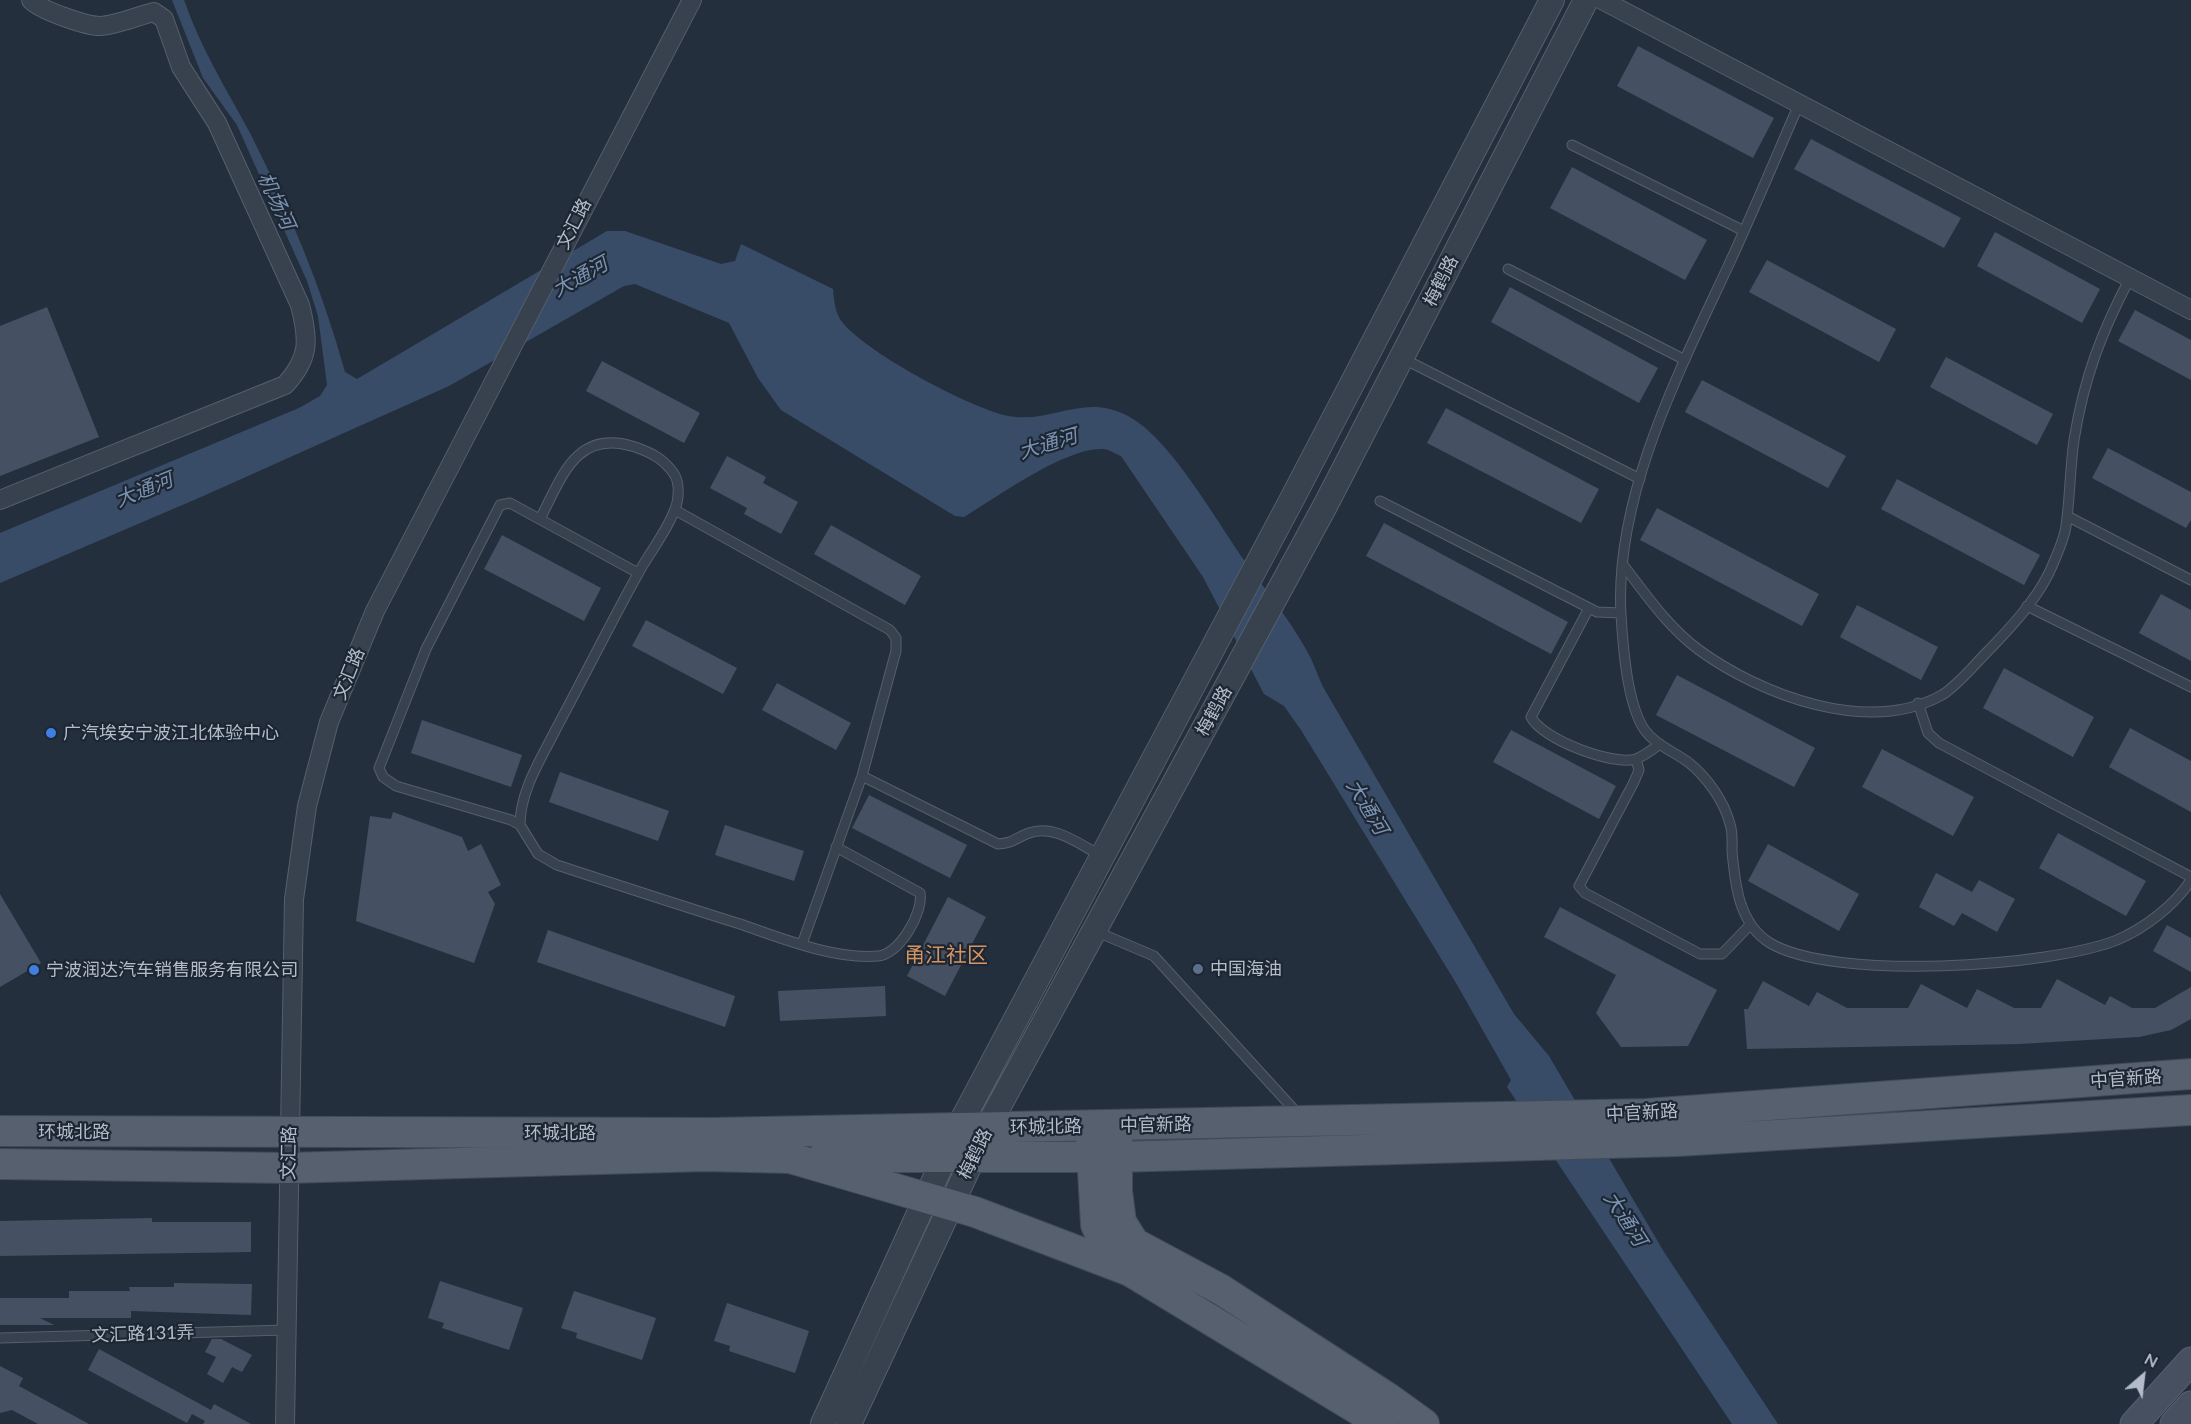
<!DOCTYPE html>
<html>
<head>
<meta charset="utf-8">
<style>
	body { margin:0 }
	#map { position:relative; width:2191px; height:1424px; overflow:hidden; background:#242f3e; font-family:Lato,sans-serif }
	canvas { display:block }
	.north { position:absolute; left:2113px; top:1346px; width:60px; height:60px; -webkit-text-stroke:4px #1d2633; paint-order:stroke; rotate:28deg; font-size:16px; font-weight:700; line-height:24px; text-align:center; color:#b4bcc9 }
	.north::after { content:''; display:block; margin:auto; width:21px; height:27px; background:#b4bcc9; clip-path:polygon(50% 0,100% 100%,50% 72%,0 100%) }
</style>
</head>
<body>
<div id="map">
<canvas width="2191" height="1424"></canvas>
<div class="north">N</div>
</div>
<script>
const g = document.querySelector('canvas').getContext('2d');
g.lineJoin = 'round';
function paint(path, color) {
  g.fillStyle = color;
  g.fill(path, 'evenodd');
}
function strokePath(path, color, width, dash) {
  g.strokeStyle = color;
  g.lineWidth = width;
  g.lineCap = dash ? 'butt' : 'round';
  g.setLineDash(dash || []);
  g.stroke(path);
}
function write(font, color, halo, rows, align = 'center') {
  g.font = font + ' Lato,"Noto Sans SC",sans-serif';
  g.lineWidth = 4.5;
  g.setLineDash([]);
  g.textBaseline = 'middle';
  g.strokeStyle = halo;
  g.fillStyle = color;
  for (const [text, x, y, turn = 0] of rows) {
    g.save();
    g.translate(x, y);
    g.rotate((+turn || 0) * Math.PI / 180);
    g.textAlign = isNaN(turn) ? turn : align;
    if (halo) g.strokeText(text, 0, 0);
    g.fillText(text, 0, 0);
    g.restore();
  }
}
paint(new Path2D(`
	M172,0h12c17,49 43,90 67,135 39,77 71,154 94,237l12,7 250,-148h18l96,33 14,-3 6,-17 92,45c1,11 2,25 10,34 24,30 127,85 165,93 45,8 75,-24 120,0 41,21 88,104 116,144 20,28 43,56 60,86 8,12 13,28 19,41l191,327 35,42 115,196 114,172h-46l-225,-337 4,-7 -55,-97 -155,-253 -17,-24 -20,-12 -61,-117 -82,-121c-6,-2 -12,-7 -18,-7 -37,-2 -106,48 -139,68l-9,-1 -174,-106 -23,-32 -29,-55 -94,-39 -11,2 -175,100 -248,111 -201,86v-50l299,-125 21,-12 7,-11 -9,-69 -11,-35 -58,-129 -12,-27 -34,-47z`), '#394c67');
paint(new Path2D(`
	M1638,46l136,72 -21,40 -136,-72z
	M1811,139l150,79 -17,30 -150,-79z
	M1572,167l135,73 -22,40 -135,-72z
	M1995,232l105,57 -18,34 -105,-57z
	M1767,260l129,69 -17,33 -130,-70z
	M1510,287l148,81 -19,35 -148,-81z
	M47,307l52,130 -99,39v-150z
	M2135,310l56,30v40l-73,-39z
	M1946,357l107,57 -16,31 -107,-58z
	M602,361l98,52 -16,30 -98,-52z
	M1702,380l144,76 -18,32 -143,-76z
	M1446,408l153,81 -18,34 -154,-80z
	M2108,448l83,44v28l-5,8 -94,-50z
	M727,456l39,21 -3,6 35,19 -17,32 -37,-20 3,-6 -37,-20z
	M1897,479l143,76 -16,30 -143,-76z
	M1657,508l162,86 -17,32 -162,-86z
	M1384,523l184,99 -17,32 -185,-98z
	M831,525l90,51 -16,29 -91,-51z
	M502,535l99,53 -17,33 -100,-52z
	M2161,594l30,16v51l-52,-28z
	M1857,605l81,42 -17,33 -81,-43z
	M646,620l91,48 -14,26 -91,-48z
	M2004,668l90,49 -21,40 -90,-49z
	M1677,675l138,73 -21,39 -138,-72z
	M777,683l74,40 -15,27 -74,-40z
	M422,720l100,35 -11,32 -100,-34z
	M2130,728l61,33v51l-82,-45z
	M1511,730l105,56 -17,33 -106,-57z
	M1882,749l92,48 -21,39 -91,-49z
	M560,772l109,39 -11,30 -109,-39z
	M869,795l98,50 -17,33 -98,-50z
	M393,812l69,25 6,14 13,-7 20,41 -13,7 7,12 -21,59 -118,-42 14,-105 21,3z
	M725,825l79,26 -10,30 -79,-26z
	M2058,833l88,48 -20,35 -87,-48z
	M1768,844l91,50 -20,37 -91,-50z
	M1936,873l36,19 7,-12 36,19 -18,33 -35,-19 -8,13 -35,-19z
	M0,894l41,69 -41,24z
	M948,897l38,20 -41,79 -38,-20z
	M1560,907l157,83 -29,56 -67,1 -25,-34 20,-38 -72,-38z
	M2167,925l24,13v34l-38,-21z
	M548,930l187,66 -10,31 -188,-65z
	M2057,979l48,26 5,-9 22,12h23l36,-21v32l-20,11 -32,7 -120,7 -272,5 -3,-40h4l15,-28 46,25 8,-14 30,16h61l13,-24 46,24 10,-19 37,19h27z
	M885,986l1,30 -106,5 -2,-30z
	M152,1218v4h99v30l-251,4v-35z
	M440,1281l83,27 -14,42 -67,-22 2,-5 -16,-5z
	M174,1283l78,1 -1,31 -120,-4v7h-91l14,7h-54v-27h69v-7h61l-1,-4h45z
	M574,1291l82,27 -14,42 -66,-22 1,-5 -16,-5z
	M727,1303l82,28 -14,42 -66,-22 1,-5 -16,-5z
	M212,1339h9l31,16 -10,17 -10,-5 -9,16 -16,-9 9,-17 -11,-5z
	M99,1349l112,61 3,-6 37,20h-48l2,-3 -13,-7 -5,9 -99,-53z
	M0,1366l23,12 -4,8 70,38h-51l-26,-14 -12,3z`), '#455162');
const service = new Path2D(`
	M1799,104c-23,53 -45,106 -69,158 -49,106 -116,233 -109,353 2,32 6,88 23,114 11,16 29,22 44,33 19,15 36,39 42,62 3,9 2,19 2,27 3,34 7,73 38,92 63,38 279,24 347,-3 28,-12 58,-35 74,-60
	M1572,145l172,86
	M1508,269l177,91
	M1402,358l238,121
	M1380,501l217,111 24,1
	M675,510l215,120 6,8v13l-34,125 -60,168
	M2067,516l124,64
	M1624,566c23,30 44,61 75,84 62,45 169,86 243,45 16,-10 32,-30 46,-44 22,-23 46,-48 61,-78 6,-14 15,-32 17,-47 4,-28 4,-58 8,-86 10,-62 27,-107 56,-162
	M638,573l-128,-70 -10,2 -74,144 -47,119 4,9 13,9 115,34 9,5 18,29 19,11c61,20 122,40 183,59 41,14 95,36 138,32 21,-1 46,-44 42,-63l-84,-46
	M2027,606l164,81
	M1589,608l-58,109c11,22 81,49 105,42 8,-3 17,-10 24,-15
	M1918,703l10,30 11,10 252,134
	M1636,759l3,11 -5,12 -55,104 6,7 115,61h22l28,-29
	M862,776l136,68c16,-1 17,-6 31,-11 25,-9 50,11 71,22
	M520,825c0,-34 21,-66 36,-96 28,-52 54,-105 83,-157 11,-20 28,-41 36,-63 4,-10 5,-26 -1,-35 -10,-15 -22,-21 -39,-27 -59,-19 -73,30 -95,72
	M1095,931l59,25 144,158
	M0,1338l286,-8`);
const minor = new Path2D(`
	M1602,0l589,310
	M0,500l285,-115c25,-27 24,-45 15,-80l-83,-182 -36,-56 -17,-48 -10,-7c-17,4 -37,13 -54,14 -14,0 -60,-16 -69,-26
	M285,1424l9,-525 13,-93 22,-84 46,-111 317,-611`);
const tertiary = new Path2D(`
	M823,1424l135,-296 334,-629 260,-499
	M849,1424l138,-296 338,-622 261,-506`);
const secondary = new Path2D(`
	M2134,1424l57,-63
	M2174,1424l17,-19`);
const primary = new Path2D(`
	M0,1131l714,2 932,-19 545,-40
	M1091,1135l5,90 10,20 23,25
	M1117,1136v55l4,31 13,21 86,46 168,109 36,26
	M823,1157h294l561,-16 513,-31
	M0,1164l288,4 417,-12 85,2 185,54 155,59 252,153`);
strokePath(service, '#565f6c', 11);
strokePath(minor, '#565f6c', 20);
strokePath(tertiary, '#565f6c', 26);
strokePath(secondary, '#565f6c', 29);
strokePath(primary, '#414a57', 32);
strokePath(service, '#38414e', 9);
strokePath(minor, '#38414e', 18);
strokePath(tertiary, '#38414e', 24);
strokePath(secondary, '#465061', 27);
strokePath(primary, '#56606e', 30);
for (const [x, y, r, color] of [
	[51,733,6,"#3f7fe0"],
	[1198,969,6,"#5c6f8a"],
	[34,970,6,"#3f7fe0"]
]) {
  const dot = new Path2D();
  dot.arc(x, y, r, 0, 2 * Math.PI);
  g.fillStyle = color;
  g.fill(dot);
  strokePath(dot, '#1d2633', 2);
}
write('18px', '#b4bcc9', '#1d2633', [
	["文汇路",574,224,-63],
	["梅鹤路",1441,281,-63],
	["文汇路",349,674,-68],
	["梅鹤路",1214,711,-61],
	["中官新路",2126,1079,-4],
	["中官新路",1642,1113,-3],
	["中官新路",1156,1125,-1],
	["环城北路",1046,1127,-1],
	["环城北路",74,1132],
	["环城北路",560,1133],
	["文汇路",289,1153,-89],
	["梅鹤路",975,1154,-64],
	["文汇路131弄",143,1334,-2]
]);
write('18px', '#b4bcc9', '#1d2633', [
	["广汽埃安宁波江北体验中心",63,733],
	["中国海油",1210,969],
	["宁波润达汽车销售服务有限公司",46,970]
], 'left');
write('italic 20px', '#7c92b1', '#1d2633', [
	["机场河",276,201,65],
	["大通河",580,277,-29],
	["大通河",1048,444,-17],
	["大通河",144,490,-22],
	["大通河",1367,807,59],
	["大通河",1625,1219,57]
]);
write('21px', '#d59563', '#1d2633', [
	["甬江社区",946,955]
]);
</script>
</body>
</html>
